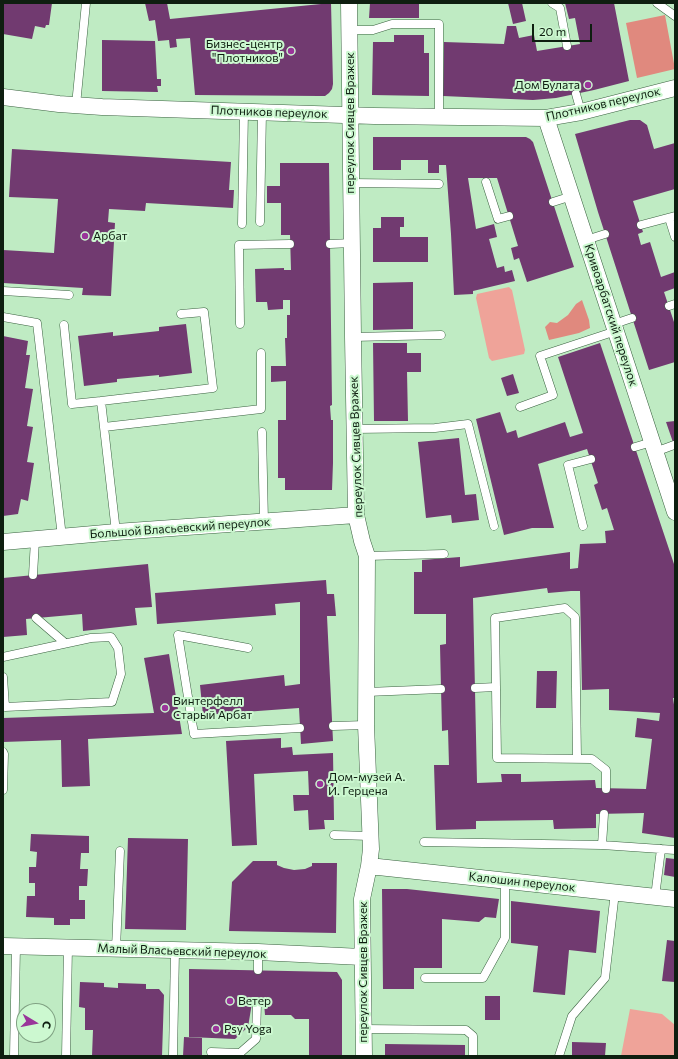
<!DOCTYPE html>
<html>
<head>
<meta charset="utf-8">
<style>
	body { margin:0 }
	#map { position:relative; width:678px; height:1059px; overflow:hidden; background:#bfebc3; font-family:Commissioner,sans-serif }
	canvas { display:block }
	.frame { position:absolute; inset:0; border:4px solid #0e1e10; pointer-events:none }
	.north { position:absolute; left:16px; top:1003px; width:40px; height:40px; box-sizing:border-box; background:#ccf8d0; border:1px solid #80a183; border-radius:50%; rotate:100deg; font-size:11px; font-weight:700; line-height:16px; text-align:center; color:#0e1e10 }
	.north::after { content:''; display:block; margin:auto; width:14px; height:18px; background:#9a359a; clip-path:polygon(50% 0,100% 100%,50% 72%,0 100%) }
	.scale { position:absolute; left:532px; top:24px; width:60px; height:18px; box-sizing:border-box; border:2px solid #0e1e10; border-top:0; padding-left:5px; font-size:12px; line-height:14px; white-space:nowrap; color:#0e1e10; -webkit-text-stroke:3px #ccf8d0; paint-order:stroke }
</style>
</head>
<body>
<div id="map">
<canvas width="678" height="1059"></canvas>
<div class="frame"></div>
<div class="north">С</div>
<div class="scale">20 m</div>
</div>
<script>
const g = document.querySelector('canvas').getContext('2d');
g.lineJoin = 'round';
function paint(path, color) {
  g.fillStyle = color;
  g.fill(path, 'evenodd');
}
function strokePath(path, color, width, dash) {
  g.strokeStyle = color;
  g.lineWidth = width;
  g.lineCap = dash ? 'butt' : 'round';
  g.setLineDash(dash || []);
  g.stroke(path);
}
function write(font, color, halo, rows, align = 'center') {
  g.font = font + ' Commissioner,sans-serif';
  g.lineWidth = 4;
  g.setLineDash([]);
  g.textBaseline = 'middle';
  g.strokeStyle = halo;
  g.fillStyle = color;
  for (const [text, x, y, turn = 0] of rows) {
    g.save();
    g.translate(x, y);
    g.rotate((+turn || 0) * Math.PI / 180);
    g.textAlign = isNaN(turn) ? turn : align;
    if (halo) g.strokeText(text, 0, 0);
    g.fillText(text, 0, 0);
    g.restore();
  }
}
paint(new Path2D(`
	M509,287l3,3 13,60 -1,4 -32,7 -3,-3 -13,-60 1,-4z
	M630,1009l32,5 13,11v31h-54z`), '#efa399');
paint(new Path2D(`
	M665,15l10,54 -38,9 -11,-55z
	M582,300l7,20 1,8 -11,5 -30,7 -4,-13 5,-5 7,1 11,-8 8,-11z`), '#e0897e');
paint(new Path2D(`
	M3,3h49l-3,22h-3l-1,3 -10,-2 -3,13 -29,-5z
	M145,3h22l3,16 161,-16 2,81 -1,5 -3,4 -4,3h-6l-124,-1 -5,-57 -14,1 1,8 -7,1 -1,-8 -11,1 -3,-21 -6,1z
	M370,3h49v15h-50z
	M508,3h14l4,18 -13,3z
	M565,3h49l15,78 -35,9 -38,8 -23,2 -90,-4 1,-54 60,2 3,-18h9l3,12 15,-3 3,16 43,-7 -5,-26 -6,1z
	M394,35h30v18h5v43l-57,-1 1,-53h21z
	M102,40l53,1 2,38h4v7h-4l1,6 -56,-1z
	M630,120h10l7,5 7,24 21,-6v46l-42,12 10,31 -5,2 3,11 9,-3 11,35 14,-5v16l-11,4 11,33v37l-26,8 -51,-158 -23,-78z
	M373,137h153l4,2 3,3 41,125 -47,15 -8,-24 -5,2 -3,-12 7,-2 -21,-68h-29l8,51 18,-5 3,13 -8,2 8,29 7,-2 1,6 7,-2 3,11 -42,10v3l-19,1 -3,-61 -5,-69h-7v8h-11v-13h-27v10h-28z
	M12,149l219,13 -2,28h5l-1,18 -87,-5 -1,8 -36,-2 -1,13 7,1 -4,73 -29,-1 1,-7 -80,-5v-33l51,3 4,-54 -49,-2z
	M280,163h49l3,242 -2,1 1,14h2v43l-1,27h-47v-12h-7v-58h8v-39l-15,1v-16h15l-1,-28h2v-23h3v-15h-7v9l-15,1 -1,-8h-11l-1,-33 29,-1v2h7l-1,-35h-9v-32h-14v-17h13z
	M381,217h23v10h-4v10h28v25h-55v-34h8z
	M413,282v47l-40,1v-47z
	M186,324l6,49 -33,4v-2l-42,4v3l-33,4 -6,-50 35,-4v4l46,-5v-4z
	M3,336l25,5 -2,14h4l-5,33 8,1 -6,37 6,1 -6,35 7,1 -6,38 -7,-2 -3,15 -15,2z
	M373,343h34v10h14v19h-14l1,49h-34z
	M600,343l75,224v131h-2l2,13v127l-33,-5 2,-20 -48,1v14l-42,1 -1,-9 -77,1v8l-40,1 -2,-65h15l-1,-35 -6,1 -2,-86 6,-1v-30h-32v-42h8v-12l38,-3v10l110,-15v17l8,-1 2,-24 26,-1 -1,-12 9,-1 -7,-22 -5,2 -8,-25 4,-2 -11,-34 -49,15 16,64h-22l-28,7 -28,-116 24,-7 7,21 9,-3 2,8 47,-16 5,15 13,-4 -25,-76zM547,588l1,5 23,-2h9l2,99 27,-1v21l51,3 -1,8 -22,-3 -2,19 17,2 -6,50 -50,-1 -1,-8 -74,2v-8h-20l1,8 -25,1 -4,-185z
	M513,374l6,19 -12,3 -6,-18z
	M675,421v27l-9,-26z
	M459,438l6,57 11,-1 3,26 -27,3 -1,-8 -25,3 -8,-76z
	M148,564l4,43 -17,1 2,17 -54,6 -1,-17 -56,5 1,16 -24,2v-59z
	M326,580l1,14h7l2,22h-9l6,125 -32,3 -2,-36 -96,7 -3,-30 84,-10 1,11 15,-2v-82l-25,2 1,11 -119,9 -2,-31z
	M169,654l13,80 -94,5 2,47 -28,1 -1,-47 -58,2v-24l151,-5 -10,-55z
	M537,671h20l-1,37h-20z
	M281,738v10l11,-1 1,8 40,-2 1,67h-10l1,9 -16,1 -1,-20 -14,1 -1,-16h16l-1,-24 -54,3 3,71 -25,1 -6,-105z
	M31,834l58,2v17h-8l-1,16h8l-1,17h-8v14h6v19h-15v6h-16v-7l-28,-1 1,-21h8v-13h-6v-16h7l1,-15 -7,-1z
	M128,838l60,1 -2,91 -61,-1z
	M666,858l9,1v18l-11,-2z
	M253,861h24v4l7,3 10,2 11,-1 7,-3v-3h25l-1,70 -107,-2 3,-49z
	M382,889h25l92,10 -3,19 -11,-1 -6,5 -37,-3v49h-28v21h-31z
	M511,901l89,10 -4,42 -27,-3 -4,45 -32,-3 5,-46 -27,-3z
	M667,940l8,1v41l-13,-1z
	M189,969l148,3 5,8v76h-33v-37h-14l-4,-4h-26l-1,-12h-12l-4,24 -13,12 -46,-2z
	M80,982l24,1v4l14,1v-5l28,1v5h13l5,6 -2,61h-70l1,-26h-8v-22l-6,-1z
	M485,996h15v24h-15z
	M184,1037l18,1v18h-19z
	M572,1042l34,1 -1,13h-33z
	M385,1044l80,1v11h-80z`), '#713a70');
const lane = new Path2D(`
	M552,3l8,5 7,38
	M657,3l18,13
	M350,30h23l19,-6h47v93
	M576,94l5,18
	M76,105l10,-102
	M486,182l12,37 11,-3
	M351,183l88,1
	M553,202l19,-6
	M669,218l6,19
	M260,222l2,-110
	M242,224l2,-113
	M641,225l34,-9
	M586,240l19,-6
	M330,244l22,-1
	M3,291l66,4
	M669,306l6,-2
	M3,317l34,6 25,214
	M240,324l-1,-79 51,-1
	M614,324l18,-6
	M64,325l8,79 29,-3
	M353,337l88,-2
	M520,407l33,-12 -13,-39 76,-25
	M104,427l157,-18v-56
	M354,429l81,-1 33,-4 26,102
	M262,432l2,90
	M635,447l17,-5
	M655,452l19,-7
	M583,526l-15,-61 23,-6
	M116,532l-15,-131 112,-13 -9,-76 -23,2
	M367,556l77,-2
	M33,575l2,-35
	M36,618l29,25
	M248,648l-70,-13 16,99 106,-6
	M3,657l88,-19 20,-1 7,11 3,26 -9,28 -107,5 -2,-30
	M475,688l21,-1
	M367,692l74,-3
	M333,726l33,-1
	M3,752l1,2 -1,36
	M577,759l-2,-142 -10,-9 -70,10 2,140 95,1 14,11v19
	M334,835l37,1
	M424,842l178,3 73,5
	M602,845l2,-31
	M655,897l6,-48
	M116,949l4,-98
	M258,970v-18
	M425,978h58l22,-40v-58
	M363,1029l103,1 7,6v20
	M211,1052l29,1 16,-14 1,-36
	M14,1056l2,-110
	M66,1056l2,-109
	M173,1056l2,-105
	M559,1056l13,-40 33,-38 10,-86`);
const street = new Path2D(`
	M349,3l4,334 3,178 6,26 5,15 -1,169 5,124 -2,17 -7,33 2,157
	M3,97l56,7 43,3 272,9 172,2 35,-6 94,-24
	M546,118l129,394
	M3,542l113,-10 240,-17
	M369,866l306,33
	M3,946l255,6 104,5`);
strokePath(lane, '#3b6241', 9);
strokePath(street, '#3b6241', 17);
strokePath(lane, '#fff', 8);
strokePath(street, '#fff', 16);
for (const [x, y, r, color] of [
	[291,51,4,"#9a359a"],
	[588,85,4,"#9a359a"],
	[85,236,4,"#9a359a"],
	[165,708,4,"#9a359a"],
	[320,784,4,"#9a359a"],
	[230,1001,4,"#9a359a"],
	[216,1029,4,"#9a359a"]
]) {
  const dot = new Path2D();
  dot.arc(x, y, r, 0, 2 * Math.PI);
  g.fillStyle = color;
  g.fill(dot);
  strokePath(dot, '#ccf8d0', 1.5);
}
write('12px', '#0e1e10', '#ccf8d0', [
	["Бизнес-центр",283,44,"right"],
	["\"Плотников\"",283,58,"right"],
	["Дом Булата",580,85,"right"],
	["Арбат",93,236],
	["Винтерфелл",173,701],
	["Старый Арбат",173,715],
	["Дом-музей А.",328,777],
	["И. Герцена",328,791],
	["Ветер",238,1001],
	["Psy Yoga",224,1029]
], 'left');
write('12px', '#0e1e10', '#ccf8d0', [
	["Плотников переулок",603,104,-13],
	["Плотников переулок",269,112,2],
	["переулок Сивцев Вражек",350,123,-90],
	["Кривоарбатский переулок",611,315,72],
	["переулок Сивцев Вражек",356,447,-92],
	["Большой Власьевский переулок",180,528,-4],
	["Калошин переулок",522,882,6],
	["Малый Власьевский переулок",182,951,2],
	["переулок Сивцев Вражек",363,972,-90]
]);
</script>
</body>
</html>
